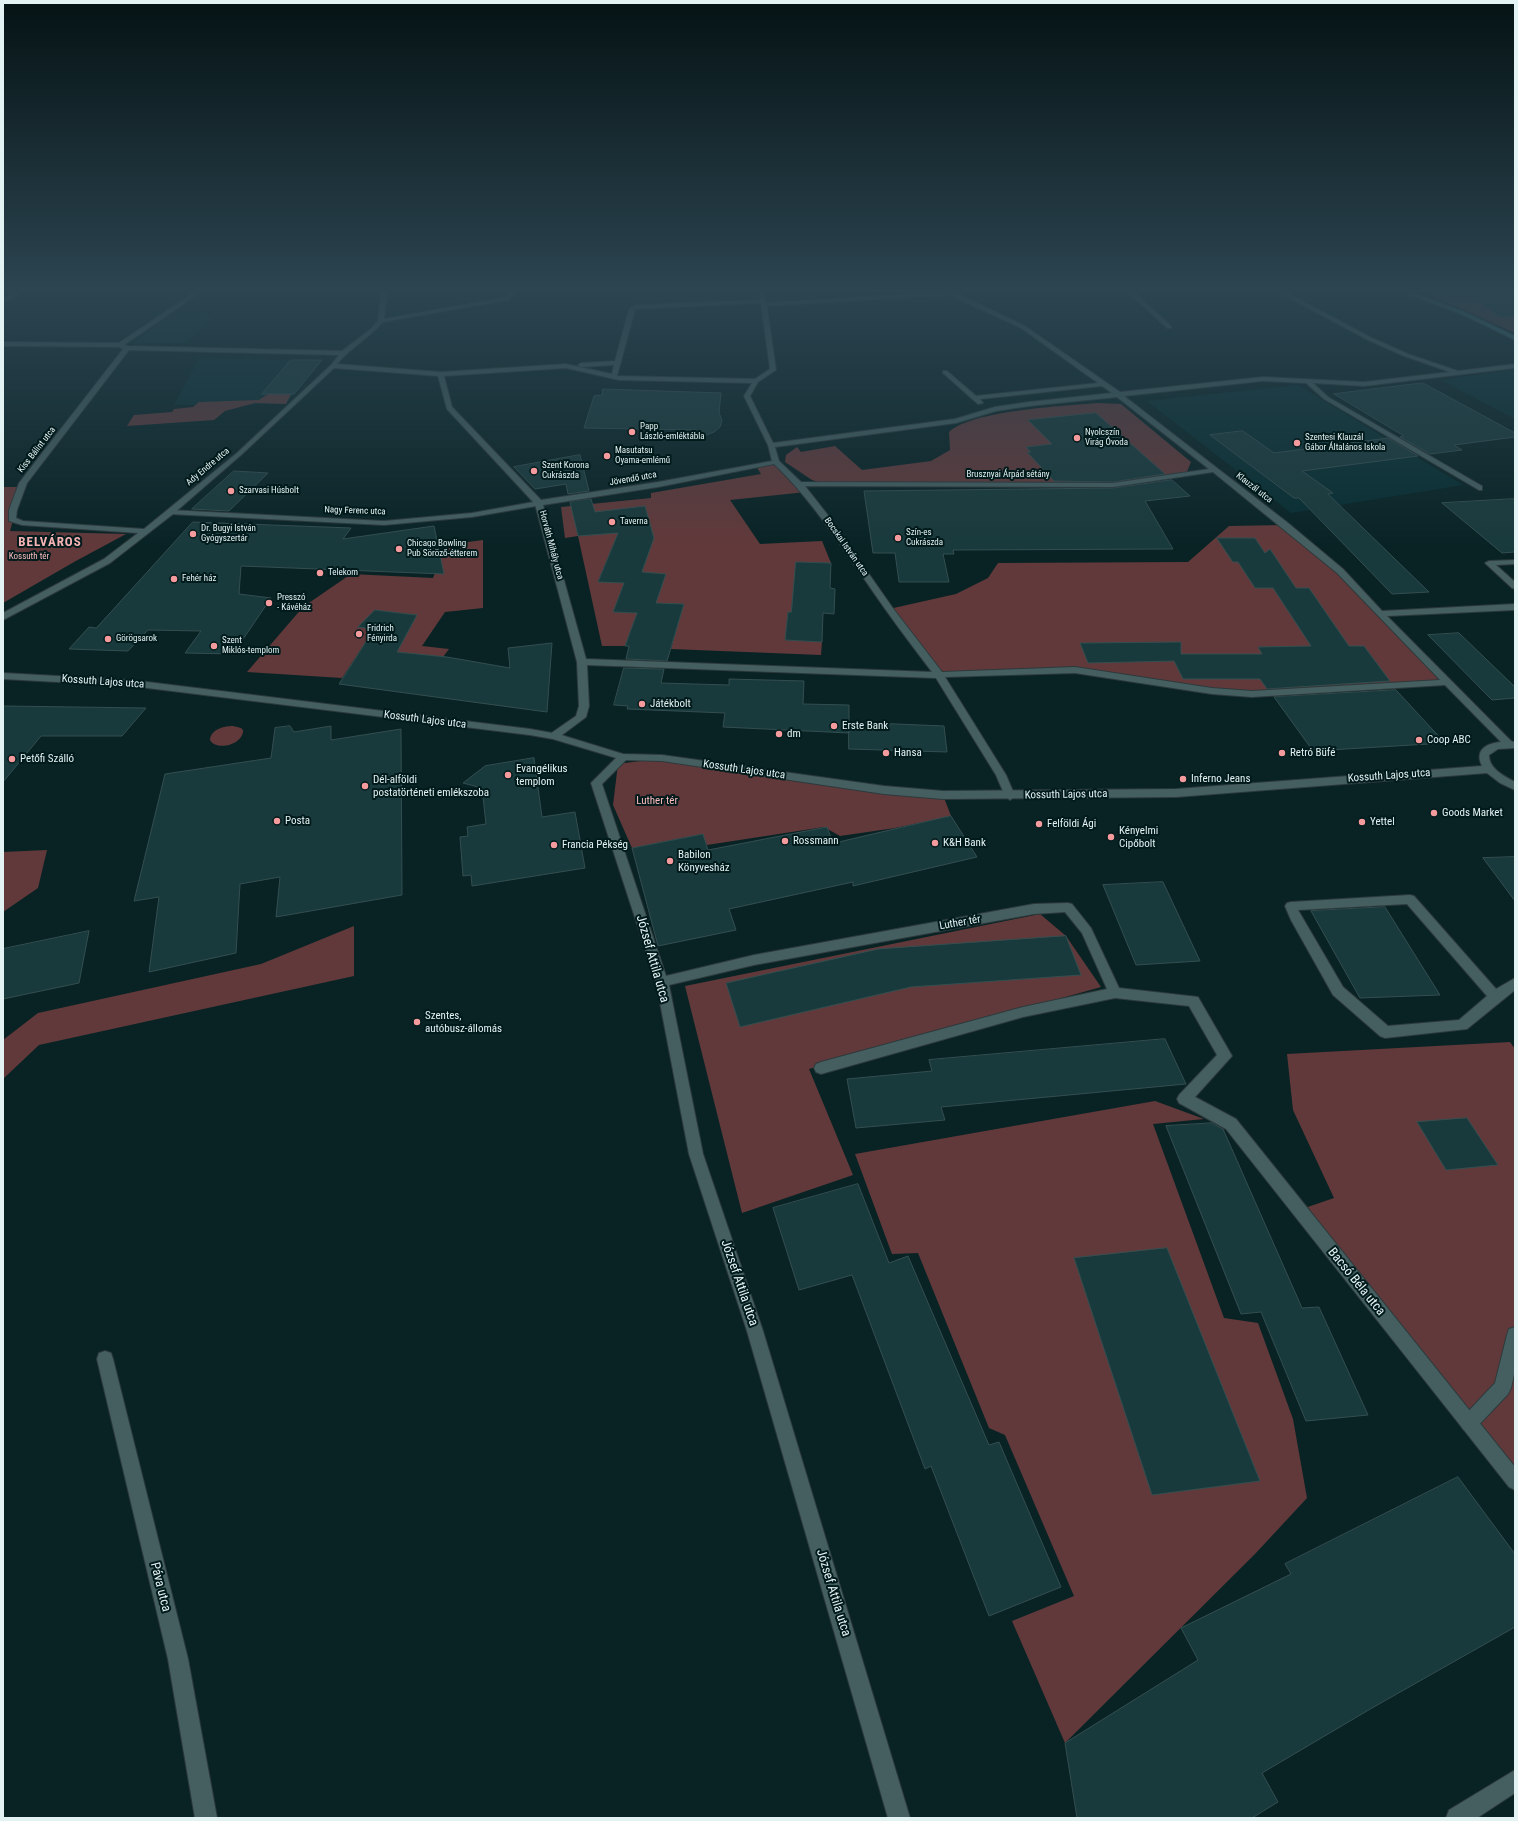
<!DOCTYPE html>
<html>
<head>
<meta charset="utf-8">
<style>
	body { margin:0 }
	#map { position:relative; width:1518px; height:1821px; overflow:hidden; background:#092325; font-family:"Roboto Condensed",sans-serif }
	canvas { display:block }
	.frame { position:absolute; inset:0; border:4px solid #e3f2f3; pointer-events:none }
</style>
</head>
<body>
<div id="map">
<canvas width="1518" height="1821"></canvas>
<div class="frame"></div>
</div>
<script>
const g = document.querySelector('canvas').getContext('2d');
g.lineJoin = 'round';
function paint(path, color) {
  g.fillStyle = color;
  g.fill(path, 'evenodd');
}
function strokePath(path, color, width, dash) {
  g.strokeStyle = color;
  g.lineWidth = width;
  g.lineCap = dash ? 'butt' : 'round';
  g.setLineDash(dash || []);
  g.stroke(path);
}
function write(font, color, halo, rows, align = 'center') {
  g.font = font + ' "Roboto Condensed",sans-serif';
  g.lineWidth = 4;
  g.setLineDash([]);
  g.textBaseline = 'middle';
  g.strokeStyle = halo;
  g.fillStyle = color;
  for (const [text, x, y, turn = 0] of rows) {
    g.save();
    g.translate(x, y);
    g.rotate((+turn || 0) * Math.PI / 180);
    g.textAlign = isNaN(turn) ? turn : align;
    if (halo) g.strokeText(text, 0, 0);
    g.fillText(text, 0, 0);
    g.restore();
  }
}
paint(new Path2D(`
	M214,316l-28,27h-54l35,-26z
	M199,358l92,2h31l-36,44 -112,1z
	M1515,369v50l-74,-39z
	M1298,385l165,100 -172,28 -144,-112z`), '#072e31');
paint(new Path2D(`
	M1426,293h89v40z
	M268,394h23l-5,10 -31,-1 -30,8 -11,9 -87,6 7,-11 38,-3 2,-3 19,-2 6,-5 60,-2z
	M1098,403l23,1 70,58 -5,12 -73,11 -288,-1 -13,-4 -27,-18 1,-7 11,-8 4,5 34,-6 27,24 69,-9 19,-11 -1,-18c24,-22 115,-26 149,-29z
	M776,462l30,30 -76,8 30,44 62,-3 9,22 -35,-1 -2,25 1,25h-7l-3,28 37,2 -1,13 -150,-6 12,-44 -27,-2 9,-29 -26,-2 -26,-27 -15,36 26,2 -11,29 24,1 -12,33h-23l-24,-110 -13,2 -4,-31 90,-9v-5l110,-19 -5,-8z
	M3,487h19l-12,44 116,3 -52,28 -71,41z
	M1285,525l55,46 108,111 -196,12 -177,-24 -136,5 -50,-66 67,-15 32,-16 10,-15 190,-1 41,-36z
	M483,540v68l-38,4 -23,34 27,3 -6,8 -46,-5 20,-37 -42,-5 -16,17 15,2 -32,49 -95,-6 56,-65 48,-33 82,4 13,-33z
	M233,726l8,2 2,2c1,14 -26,22 -33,10 1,-11 14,-14 23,-14z
	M662,758l281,37 8,21 -56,12 -55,8 -16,-9 -117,18 -5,-11 -70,14 -19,-43 5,-41z
	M47,850l-9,38 -35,24v-60z
	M1040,914l26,22 35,51 -292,82 44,106 -111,38 -57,-227z
	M354,926v50l-315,69 -36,34v-39l35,-27 223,-49z
	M1510,1042l5,7v432l-216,-271 35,-12 -41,-88 -6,-56z
	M1155,1101l49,18 -51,5 71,194 34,5 35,96 14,79 -52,56 -190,189 -53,-122 62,-25 -69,-161 -16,-7 -71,-175 -26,1 -37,-100z`), '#62393a');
const building = new Path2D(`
	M1467,293h48v24h-15z
	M291,360h31l-28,34h-32z
	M1423,383l92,50v4l-61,8 8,5 -32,4 -30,-17 4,-1 -70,-42z
	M603,389l118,4 -2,20 3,7 -2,7 -6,5 -10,4 -8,-6 -112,-2 10,-32 8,-1z
	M1096,413l69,61 -52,8 -59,-1 -27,-29h4l-5,-5 26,-3 -24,-24z
	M1243,431l31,22 114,-15 30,18 -116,15 31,22 -5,1 101,98 -37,2 -93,-96h-5l-84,-63z
	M580,455l9,36 -21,3 -2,-10 -31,5 -21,-22z
	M234,471l34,2 -39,38 -37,-2z
	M1172,480l18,16 -45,5 28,48 -220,1 1,4h-11l6,28h-50l-4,-29h-22l-9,-62 249,-3z
	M591,499l4,13 50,-6 9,32 -12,34 24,2 -10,29 28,1 -17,57 -41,-2 3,-13h-4l12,-33 -24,-1 11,-29 -26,-1 20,-49 -40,3 -8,-34z
	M1515,499v53l-13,1 -60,-50z
	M193,522l158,6 -8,11 91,-13 10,48 -203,-8 -2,28 32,4 -38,56 -48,-1 16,-22 -53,-1 -20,21 -59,-2 20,-22 7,1z
	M1217,538h38l10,15 5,-4 26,39h13l40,58h15l26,35 -123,8 -7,-10h-77l-9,-18 -86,2 -8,-20 101,-1v12h81l-4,-7 53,-1 -38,-58h-18l-17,-26h-5z
	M796,562l35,1 -1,25 5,1 -1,25 -11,-1 -1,29 -37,-2 3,-28h3z
	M375,610l42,5 -20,37 50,5 63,11 -2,-20 44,-5 -5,69 -208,-28 35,-55 -16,-2z
	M1459,633l56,54v11l-23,2 -64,-65z
	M624,668l40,1 -3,14 68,2v-6l75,2 -1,23 46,1v28l-126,-6 2,-14 -98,-4 1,-3 -14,-1z
	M1396,690l49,53 -132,8 -39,-54z
	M3,706l143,2 -24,28h-81l-38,46z
	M849,722l95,4 3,26 -98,-3z
	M290,726l4,6 37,-6v14l70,-11 1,166 -126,22 4,-40 -40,7 -4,69 -87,19 10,-75 -25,4 31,-127 106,-16 4,-30z
	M534,758l8,59 33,-5 10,56 -113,18 -1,-11 -8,1 -3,-39 8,-1 -1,-9 19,-3 -4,-36 -19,-5 22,-17z
	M951,816l26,41 -124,29v-4l-124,27 7,21 -78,16 -26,-98 71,-14 5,16 119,-23 6,16z
	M1515,857v44l-32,-43z
	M1163,882l37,79 -64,4 -33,-80z
	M1385,907l55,88 -80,3 -49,-87z
	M89,931l-10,52 -76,16v-50z
	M1066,936l15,39 -170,12 -171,40 -14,-44 152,-34z
	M1165,1039l21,45 -245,23 4,13 -89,8 -9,-49 85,-8 -3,-11z
	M1467,1118l31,47 -52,5 -29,-48z
	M1212,1123l11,6 79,179 17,-1 49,108 -62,6 -45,-109 -20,2 -75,-188z
	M858,1184l31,79 19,-7 81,189 10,-3 62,145 -72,29 -58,-150 -6,3 -73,-194 -53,15 -26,-82z
	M1167,1248l93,233 -108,14 -78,-237z
	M1458,1477l57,77v73l-143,81 -110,65 16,29 -26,16h-175l-12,-75 133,-83 -17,-32 110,-54 -6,-10z`);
paint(building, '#193a3c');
strokePath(building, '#344e50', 1);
const pedestrian = new Path2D(`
	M539,501h3v4l-70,12 -88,8 -214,-11 -4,-2 4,-2 214,11 88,-8z
	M1515,1327v43l-4,18 -3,6 -33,35 -6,3 -6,-3 -3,-6 3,-6 32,-34 12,-48 2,-6z`);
const minor = new Path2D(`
	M13,293h7l-17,10v-4z
	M193,293h7l-76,52 4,1 214,5 30,-23 6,-7 3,-28h6l-3,26 122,-22 3,-4h6l-7,7 -125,22c-14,16 -33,26 -46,42l104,8 125,-8 46,10 2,-9 -33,2 -3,-2 3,-2 34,-2 14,-52 6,-4 125,-5 -1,-7h6l1,10 158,-10h32l69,33 95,66 143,-15 101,5 86,-10 -46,-16 -36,-16 -88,-47h7l85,45 36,16 50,17 57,-7v4l-151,18 -51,-3 15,14 154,89v4h-3l-155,-91 -18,-16 -43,-2 -139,15 164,127 55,46 39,42 133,-7v6l-128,6 127,128 -5,3 -4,-1 -60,-61 -193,12 -40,-3 -137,-21 -130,4 61,98 9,21 -5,4 -5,-4 -9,-21 -60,-97 -349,-13 2,41 -3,11 -28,21h-8l-1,-2 1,-2 26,-18 3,-10 -2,-44 -42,-158 -88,-95 -9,-33 -104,-8 -93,87 -68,59 -63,49 -107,57v-7l101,-54 34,-26 -116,-8 -13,-4v-11l10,-27 104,-134 -4,-2 -116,-1v-4l116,1zM950,295l71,33 77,55 -122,13 -29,-25h-4v2l35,31 5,-1 -3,-4 122,-13 10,7 -83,9 -34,5 -40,12 -182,24 -23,-47 8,-14 18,-12 -9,-64zM761,303l9,66 -15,10 -138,-3 18,-66 1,-1zM129,350l210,5 -8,10 -94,88 -93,76 -121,-8 -7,-3 1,-8 10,-27zM566,368l53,12 133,3 -8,13 24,49 4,16 -114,21 -117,18 -89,-93 -8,-31zM1117,397l92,72 -96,14 -312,-1 -22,-21 -4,-14 181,-24 40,-12 33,-5zM774,464c37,35 62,75 91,116 21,31 44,62 67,92l-346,-13 -43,-154 115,-18zM1213,472l124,101 103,107 -188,11 -40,-3 -137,-21 -133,5 -50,-65 -65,-93 -22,-28 308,1z
	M1129,293h6l36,33v2h-4z
	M1515,560v4l-19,1 19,17v7l-3,-1 -27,-25 4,-2z
	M623,754l5,3 -1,2 -25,25 64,192 88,-21 280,-51 34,-1 4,1 19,24 28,60 79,9 34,59 -37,41 41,22 279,348v23l-6,-3 -283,-358 -47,-26 -2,-4 2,-4 38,-40 -28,-49 -74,-8 -92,19 -202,57 -5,-2 -2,-4 2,-4 5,-2 202,-55 84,-18 -25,-56 -17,-21 -31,2 -280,51 -85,20 34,169 60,177 147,487h-22l-141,-487 -58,-177 -33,-172 -65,-199 28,-28z
	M1410,895l4,1 82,93 19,-11v12l-48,39 -82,9 -5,-2 -47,-41 -42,-75 -6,-14 2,-3 4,-1zM1407,904l80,92 -28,24 -71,6 -45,-39 -45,-77z
	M105,1351l6,2 2,6 75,300 29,159h-22l-27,-159 -71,-300 2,-6z
	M1515,1770v23l-38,25h-31l3,-8z`);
const tertiary = new Path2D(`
	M3,673l128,7 399,49 28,5 65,20 39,1 222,31 59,5 233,-2 306,-23c-11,-22 17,-26 33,-24v6l-17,1 -9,6c0,14 15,21 26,27v8l-15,-7 -13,-10 -311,24 -233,2 -59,-5 -222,-33 -39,-1 -70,-21 -23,-4 -399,-49 -128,-7z`);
const secondary = new Path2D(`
	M1405,293h8l52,19 50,24v4l-54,-26z`);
strokePath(pedestrian, '#2d3a3c', 2);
strokePath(minor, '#2d3a3c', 2);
strokePath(tertiary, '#2d3a3c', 2);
strokePath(secondary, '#2d3a3c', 2);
paint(pedestrian, '#455f61');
paint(minor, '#455f61');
paint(tertiary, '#455f61');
paint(secondary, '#3b767a');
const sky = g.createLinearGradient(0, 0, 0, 548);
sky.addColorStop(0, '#051314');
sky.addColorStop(0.53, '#2c4551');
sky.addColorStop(1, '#2c455100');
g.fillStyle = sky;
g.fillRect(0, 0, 1518, 548);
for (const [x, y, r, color] of [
	[632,432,4,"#f59b9e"],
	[1077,438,4,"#f59b9e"],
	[1297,443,4,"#f59b9e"],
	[607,456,4,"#f59b9e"],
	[534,471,4,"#f59b9e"],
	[231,491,4,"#f59b9e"],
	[612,522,4,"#f59b9e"],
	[193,534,4,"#f59b9e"],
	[898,538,4,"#f59b9e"],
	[399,549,4,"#f59b9e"],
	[320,573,4,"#f59b9e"],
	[174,579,4,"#f59b9e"],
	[269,603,4,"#f59b9e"],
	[359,634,4,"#f59b9e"],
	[108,639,4,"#f59b9e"],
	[214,646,4,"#f59b9e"],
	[642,704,4,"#f59b9e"],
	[834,726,4,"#f59b9e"],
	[779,734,4,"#f59b9e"],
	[1419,740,4,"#f59b9e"],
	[886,753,4,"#f59b9e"],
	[1282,753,4,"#f59b9e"],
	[12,759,4,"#f59b9e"],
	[508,775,4,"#f59b9e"],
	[1183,779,4,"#f59b9e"],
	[365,786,4,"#f59b9e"],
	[1434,813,4,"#f59b9e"],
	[277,821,4,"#f59b9e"],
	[1362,822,4,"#f59b9e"],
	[1039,824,4,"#f59b9e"],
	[1111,837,4,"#f59b9e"],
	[785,841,4,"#f59b9e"],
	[935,843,4,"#f59b9e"],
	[554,845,4,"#f59b9e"],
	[670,861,4,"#f59b9e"],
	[417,1022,4,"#f59b9e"]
]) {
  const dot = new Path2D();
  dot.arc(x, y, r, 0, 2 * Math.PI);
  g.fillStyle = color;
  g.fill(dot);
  strokePath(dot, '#011a1b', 1.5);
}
write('9px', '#e3f2f3', '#011a1b', [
	["Papp",640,427],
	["László-emléktábla",640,437],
	["Nyolcszín",1085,433],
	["Virág Óvoda",1085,443],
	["Szentesi Klauzál",1305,438],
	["Gábor Általános Iskola",1305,448],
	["Masutatsu",615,451],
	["Oyama-emlémű",615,461],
	["Szent Korona",542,466],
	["Cukrászda",542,476],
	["Szarvasi Húsbolt",239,491],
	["Taverna",620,522],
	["Dr. Bugyi István",201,529],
	["Gyógyszertár",201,539],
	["Szín-es",906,533],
	["Cukrászda",906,543],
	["Chicago Bowling",407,544],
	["Pub Söröző-étterem",407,554],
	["Telekom",328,573],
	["Fehér ház",182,579],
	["Presszó",277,598],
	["- Kávéház",277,608],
	["Fridrich",367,629],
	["Fényirda",367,639],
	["Görögsarok",116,639],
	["Szent",222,641],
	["Miklós-templom",222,651]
], 'left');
write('9px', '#e3f2f3', '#011a1b', [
	["Kiss Bálint utca",37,450,-52],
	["Ady Endre utca",208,467,-40],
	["Brusznyai Árpád sétány",1008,475],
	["Jövendő utca",633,479,-10],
	["Klauzál utca",1254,488,38],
	["Nagy Ferenc utca",355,511,2],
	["Horváth Mihály utca",551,545,75],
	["Bocskai István utca",846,547,55]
]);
write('9px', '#fcbbbc', '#011a1b', [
	["Kossuth tér",29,557]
]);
write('11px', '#e3f2f3', '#011a1b', [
	["Kossuth Lajos utca",103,682,4],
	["Kossuth Lajos utca",425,720,7],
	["Kossuth Lajos utca",744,770,8],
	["Kossuth Lajos utca",1389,776,-4],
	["Kossuth Lajos utca",1066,795,-1],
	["Luther tér",960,923,-10]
]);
write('11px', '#e3f2f3', '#011a1b', [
	["Játékbolt",650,704],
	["Erste Bank",842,726],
	["dm",787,734],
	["Coop ABC",1427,740],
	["Hansa",894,753],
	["Retró Büfé",1290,753],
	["Petőfi Szálló",20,759],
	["Evangélikus",516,769],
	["templom",516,782],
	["Inferno Jeans",1191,779],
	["Dél-alföldi",373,780],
	["postatörténeti emlékszoba",373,793],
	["Goods Market",1442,813],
	["Posta",285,821],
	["Yettel",1370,822],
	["Felföldi Ági",1047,824],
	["Kényelmi",1119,831],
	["Cipőbolt",1119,844],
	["Rossmann",793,841],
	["K&H Bank",943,843],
	["Francia Pékség",562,845],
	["Babilon",678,855],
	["Könyvesház",678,868],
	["Szentes,",425,1016],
	["autóbusz-állomás",425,1029]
], 'left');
write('11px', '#fcbbbc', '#011a1b', [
	["Luther tér",657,801]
]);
g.letterSpacing = '1px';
write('bold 13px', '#f8b4b5', '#011a1b', [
	["BELVÁROS",50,543]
]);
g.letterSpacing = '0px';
write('13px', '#e3f2f3', '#011a1b', [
	["József Attila utca",652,959,74],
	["Bacsó Béla utca",1356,1282,51],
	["József Attila utca",739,1283,71],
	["Páva utca",160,1587,76],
	["József Attila utca",833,1593,73]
]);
</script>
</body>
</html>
